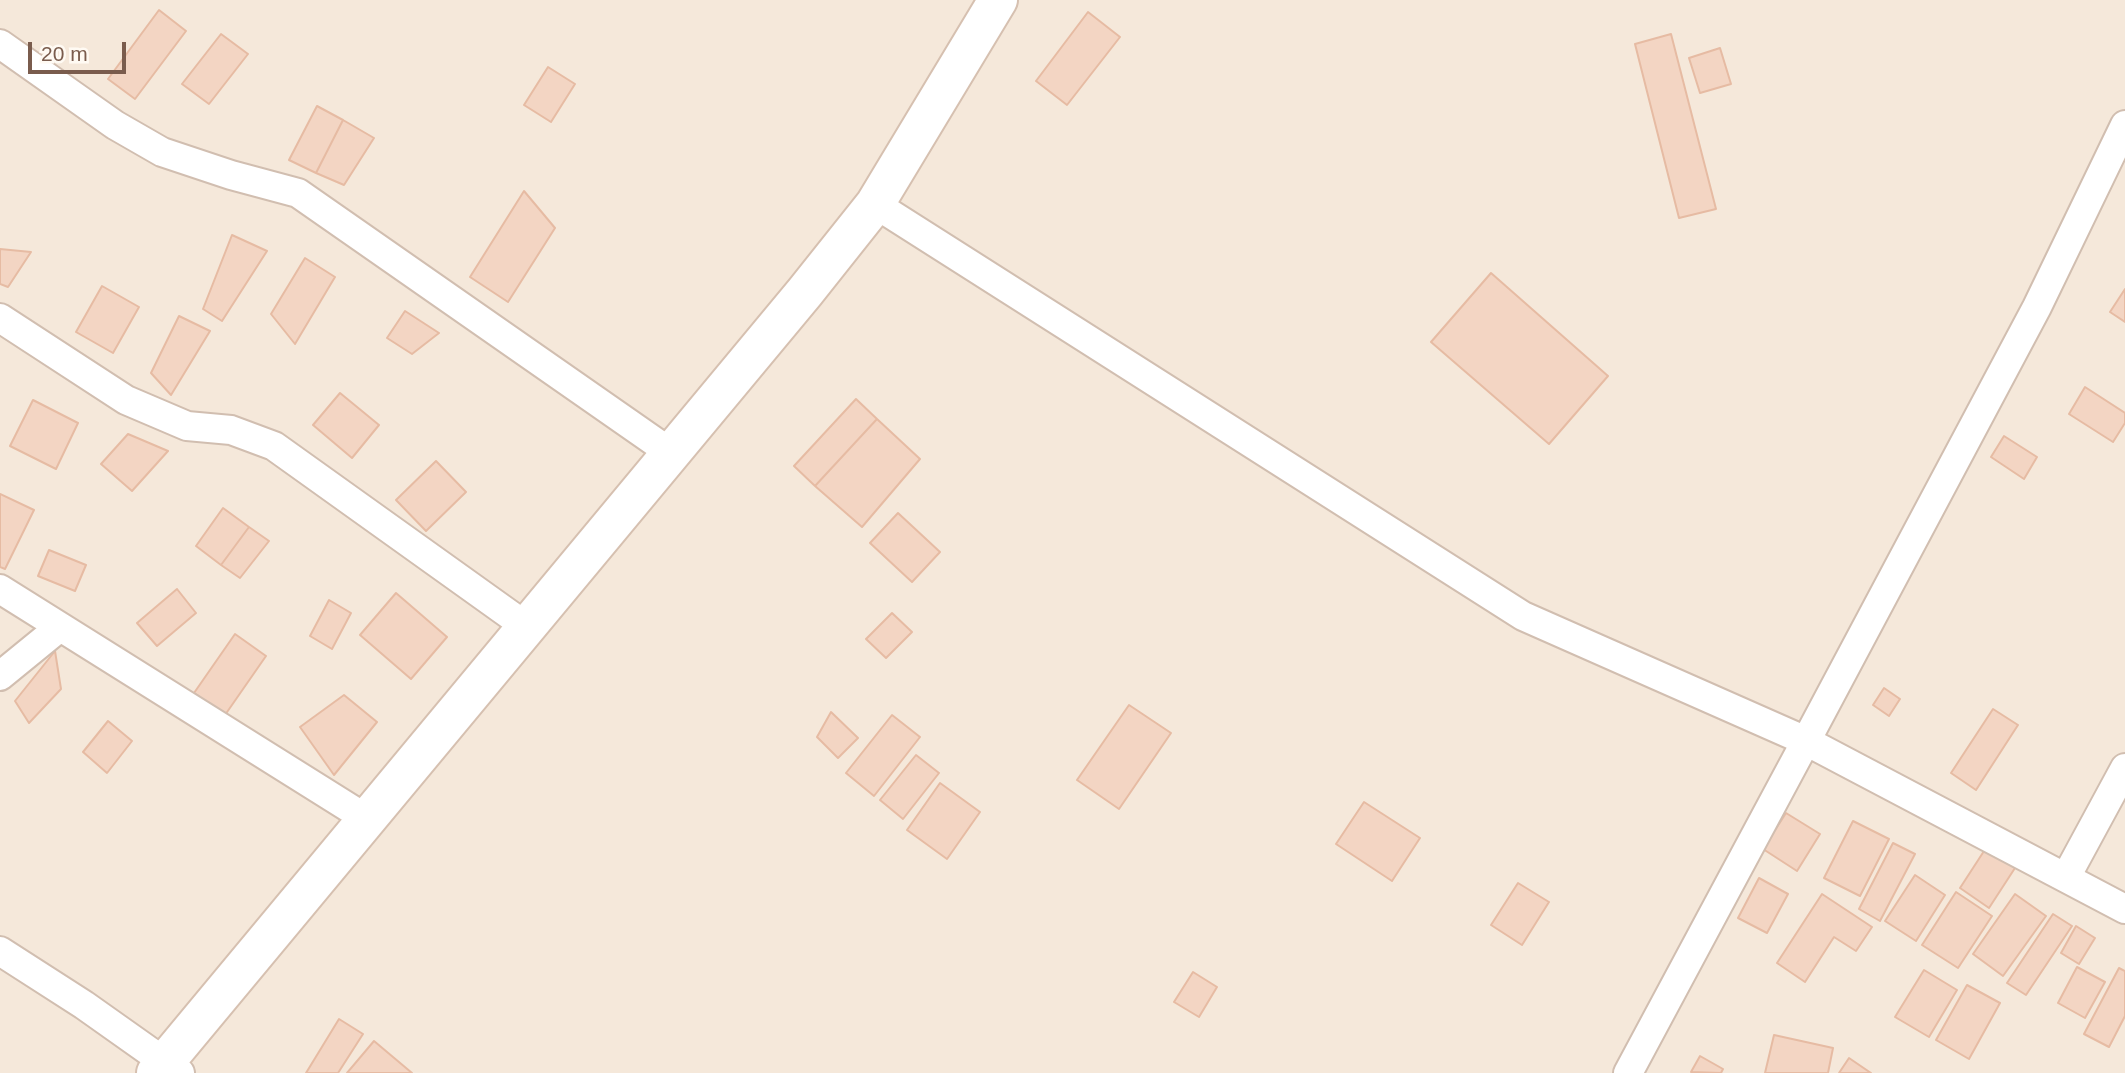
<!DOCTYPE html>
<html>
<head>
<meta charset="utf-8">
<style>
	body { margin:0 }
	#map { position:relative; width:2125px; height:1073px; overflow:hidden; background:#fdf6ec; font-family:Helvetica,sans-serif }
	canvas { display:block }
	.scale { position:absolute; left:28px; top:42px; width:98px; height:32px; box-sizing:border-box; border:4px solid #7a5c4d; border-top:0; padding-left:9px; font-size:21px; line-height:24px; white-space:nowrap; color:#7a5c4d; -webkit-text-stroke:5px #fffaf3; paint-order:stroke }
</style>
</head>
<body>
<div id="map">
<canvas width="2125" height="1073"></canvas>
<div class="scale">20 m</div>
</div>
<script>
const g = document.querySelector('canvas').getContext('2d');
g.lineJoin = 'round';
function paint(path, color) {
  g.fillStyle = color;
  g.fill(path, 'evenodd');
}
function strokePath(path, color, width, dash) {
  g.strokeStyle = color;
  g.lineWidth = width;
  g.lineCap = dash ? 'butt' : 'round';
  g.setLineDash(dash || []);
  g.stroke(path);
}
paint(new Path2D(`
	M0,0h2125v1073h-2125z`), '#f5e8da');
const building = new Path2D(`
	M159,10l27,21 -51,68 -27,-20z
	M1088,12l32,25 -53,68 -31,-24z
	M221,34l27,20 -39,50 -27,-20z
	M1671,34l45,175 -37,9 -44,-174z
	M1720,48l11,36 -31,9 -11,-35z
	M548,67l27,17 -24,38 -27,-17z
	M317,106l26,14 -27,53 -27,-13z
	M343,120l31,18 -30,47 -28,-12z
	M524,191l31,37 -47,74 -38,-25z
	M232,235l35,16 -45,70 -19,-12z
	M0,249l31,3 -23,35 -8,-3z
	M305,258l30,19 -40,67 -24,-30z
	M1491,273l117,103 -59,68 -118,-102z
	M102,286l37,21 -26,46 -37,-21z
	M2125,289v33l-15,-10z
	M405,311l34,22 -27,21 -25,-16z
	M179,316l31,15 -39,64 -20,-22z
	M2085,387l40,26v10l-12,19 -44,-28z
	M340,393l39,32 -27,33 -39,-33z
	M856,399l21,20 -62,67 -21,-20z
	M33,400l45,23 -22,46 -46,-23z
	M877,419l43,40 -58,68 -47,-41z
	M128,434l40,17 -36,40 -31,-27z
	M2004,436l33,21 -13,22 -33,-22z
	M436,461l30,31 -40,39 -30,-31z
	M0,494l34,16 -29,59 -5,-2z
	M223,508l26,19 -28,38 -25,-19z
	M898,513l42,39 -28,30 -42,-39z
	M249,527l20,14 -29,37 -19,-13z
	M49,550l37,15 -11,26 -37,-15z
	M177,589l19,24 -39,33 -20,-23z
	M396,593l51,44 -36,42 -51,-44z
	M329,600l22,13 -19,36 -22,-13z
	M892,613l20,19 -26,26 -20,-19z
	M235,634l31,22 -41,59 -31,-22z
	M55,651l6,38 -32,34 -14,-22z
	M1884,688l16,11 -11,17 -16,-11z
	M344,695l33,27 -43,53 -34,-48z
	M1129,705l42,28 -52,76 -42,-29z
	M1993,709l25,16 -42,65 -25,-17z
	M831,712l27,26 -20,20 -21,-21z
	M892,715l28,22 -46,59 -28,-23z
	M108,721l24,20 -25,32 -24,-21z
	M916,755l23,18 -36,46 -23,-19z
	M940,783l40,29 -33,47 -40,-29z
	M1364,802l56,36 -28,43 -56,-37z
	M1786,813l34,21 -23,37 -34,-22z
	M1853,821l36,18 -29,57 -36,-18z
	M1893,843l22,11 -35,67 -21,-12z
	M1986,848l29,20 -26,40 -29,-20z
	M1915,875l30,20 -29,46 -31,-20z
	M1759,878l29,16 -21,39 -29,-15z
	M1518,883l31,19 -27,43 -31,-20z
	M1956,892l36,24 -34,52 -36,-23z
	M1822,894l50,33 -16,24 -22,-14 -29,45 -28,-19z
	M2015,894l31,22 -43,60 -30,-22z
	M2053,914l19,12 -46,69 -19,-12z
	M2076,926l19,12 -16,26 -18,-11z
	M2077,967l28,15 -20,36 -27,-15z
	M2119,968l6,3v45l-16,31 -25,-13z
	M1924,970l33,20 -28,47 -34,-20z
	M1193,972l24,15 -18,30 -25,-15z
	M1967,985l33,18 -31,56 -33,-19z
	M339,1019l24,15 -25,39h-32z
	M1774,1035l59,13 -5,25h-63z
	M374,1041l38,32h-65z
	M1700,1056l23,13 -2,4 -30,-1z
	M1849,1058l22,15h-32z`);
paint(building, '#f3d5c3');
strokePath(building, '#e6bba3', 2);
const street = new Path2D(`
	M0,44l115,81 47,27 69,23 67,18 373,260
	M875,204l648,412 283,125 231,-434 88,-182
	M0,318l126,82 61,26 44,4 43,16 253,181
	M0,589l367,230
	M0,676l60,-49
	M2066,877l59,-109
	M0,951l84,54 96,68
	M1628,1073l178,-332 319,168`);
const secondary = new Path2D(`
	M156,1073l649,-781 70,-88 123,-204`);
strokePath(street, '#d1beb0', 32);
strokePath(secondary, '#d6c0b0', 42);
strokePath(street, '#fff', 28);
strokePath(secondary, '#fff', 38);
</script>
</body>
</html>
